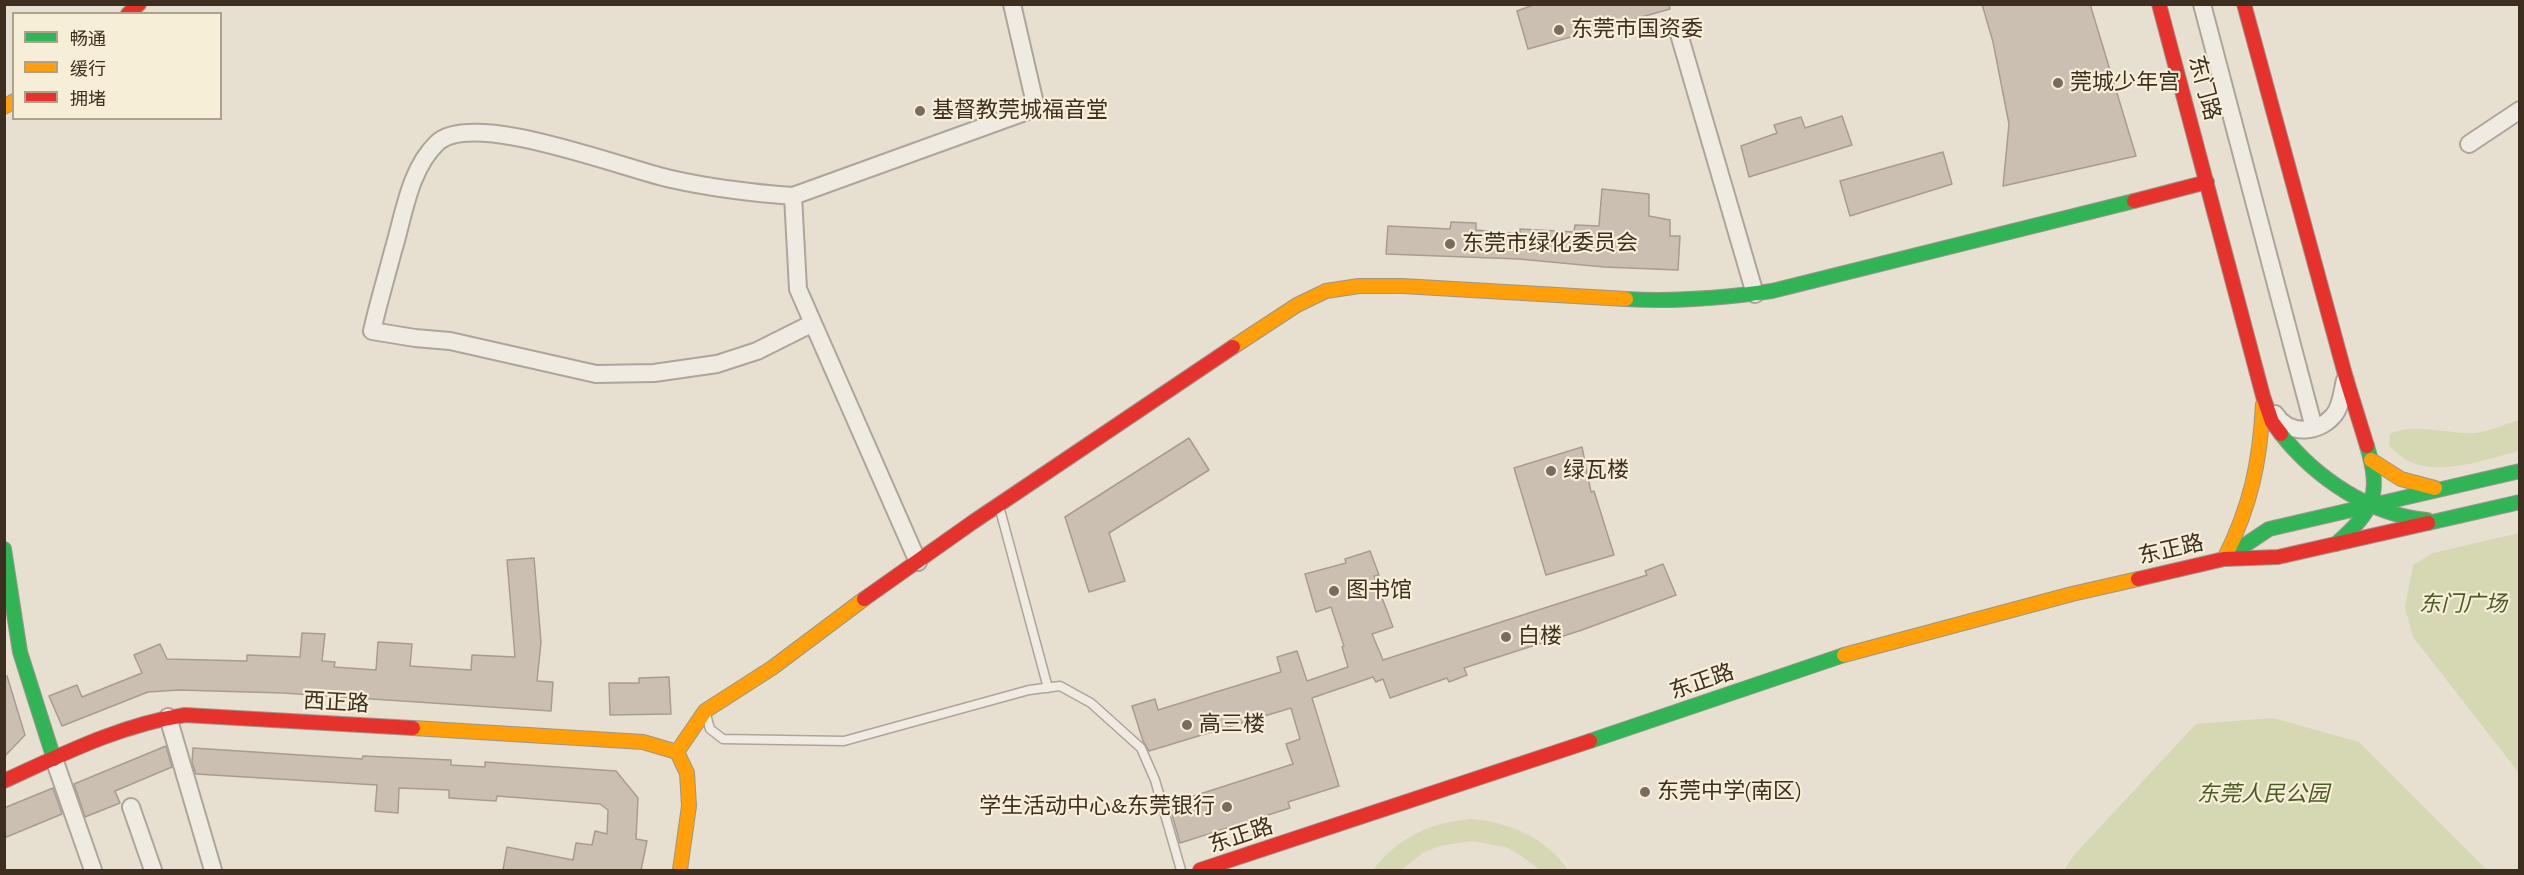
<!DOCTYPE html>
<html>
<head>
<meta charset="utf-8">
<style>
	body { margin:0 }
	#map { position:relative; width:2524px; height:875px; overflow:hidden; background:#e7e0d1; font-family:"Zilla Slab","Noto Sans SC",serif }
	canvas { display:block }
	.frame { position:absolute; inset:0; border:6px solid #3d2e20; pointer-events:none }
	.legend { position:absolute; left:12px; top:12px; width:210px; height:108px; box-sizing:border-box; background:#f7eed8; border:2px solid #ada18e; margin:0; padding:8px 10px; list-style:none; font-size:18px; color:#3d2e20 }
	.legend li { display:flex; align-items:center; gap:12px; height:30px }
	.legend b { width:30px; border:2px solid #ada18e }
</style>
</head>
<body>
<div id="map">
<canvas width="2524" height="875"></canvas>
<div class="frame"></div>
<ul class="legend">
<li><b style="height:8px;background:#30b455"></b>畅通</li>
<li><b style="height:8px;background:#ff9f0a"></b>缓行</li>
<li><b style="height:8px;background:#e5322d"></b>拥堵</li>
</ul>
</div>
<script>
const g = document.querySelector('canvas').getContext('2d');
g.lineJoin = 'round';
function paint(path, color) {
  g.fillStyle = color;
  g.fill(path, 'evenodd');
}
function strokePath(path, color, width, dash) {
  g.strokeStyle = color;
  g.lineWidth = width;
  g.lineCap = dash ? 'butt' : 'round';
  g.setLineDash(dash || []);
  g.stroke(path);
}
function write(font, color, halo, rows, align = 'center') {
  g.font = font + ' "Zilla Slab","Noto Sans SC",serif';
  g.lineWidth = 4.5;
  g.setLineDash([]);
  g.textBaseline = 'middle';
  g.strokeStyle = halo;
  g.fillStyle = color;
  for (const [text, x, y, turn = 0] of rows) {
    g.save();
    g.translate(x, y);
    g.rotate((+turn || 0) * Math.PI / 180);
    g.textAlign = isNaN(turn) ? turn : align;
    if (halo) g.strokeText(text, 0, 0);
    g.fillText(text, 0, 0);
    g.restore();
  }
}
paint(new Path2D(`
	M2519,420v31c-41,10 -98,34 -130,-6l1,-11c20,-12 60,0 84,-1 15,-1 31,-9 45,-13z
	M2519,533h1l-1,240 -106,-136 -8,-30 8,-42 20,-12z
	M2273,718l86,24 128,128h-423l10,-15 122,-131z
	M1472,819c39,4 73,18 96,51h-28l-20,-15 -15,-8 -33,-6 -33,5 -16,7 -22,17h-28c25,-33 58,-48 99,-51z`), '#d6d7b3');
const building = new Path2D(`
	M1536,4h133l1,5 -142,40 -11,-38z
	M1982,4h108l46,152 -133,30 6,-62 -16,-82z
	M1842,116l10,29 -103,32 -8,-31 36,-13 -3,-8 27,-8 4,11z
	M1943,152l9,32 -102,32 -10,-35z
	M1602,189l47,5v22l21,4v16h10l-2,34 -74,-3 -85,-8 -133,-5 2,-28 62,3 1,-7 25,1v7l44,4v-5l54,3 1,-7 24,1z
	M1189,438l20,32 -100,63 16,48 -36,11 -24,-75z
	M1582,447l9,45 3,-1 20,64 -68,20 -32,-107z
	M1370,551l9,24 -5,1 19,51 -21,7 11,26 264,-85 -2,-4 18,-7 13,31 -94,35 -118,38 3,7 -18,7 -2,-4 -57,20 -7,-19 -7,3 -3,-5 -61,21 27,88 -51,16 2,6 -110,35 -11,-39 124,-40 -7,-20 14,-5 -9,-31 -142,43 -6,-10 -11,-35 23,-7 3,11 123,-38 -4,-15 20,-6 10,30 41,-14 -6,-20 2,-1 -13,-39 -15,5 -11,-38 41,-11 -1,-4z
	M534,558l7,84 -4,39 16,1 -2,29 -268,-18 -104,-3 -31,2 -86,34 -13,-30 28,-11 5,12 60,-24 -8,-18 26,-11 7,15 80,2v-6l53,2 2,-24 23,1 -3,27 13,1 -1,5 42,3 2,-28 34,2 -2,22 61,4 1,-15 43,2 -8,-97z
	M7,676l18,59 -21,22v-80z
	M669,677l2,37 -61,1 -1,-32h30v-5z
	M166,746l6,21 -57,24 5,12 -35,14 -11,-33z
	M193,748l169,11 1,-3 88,4v5l34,2v-5l131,9 22,27 -2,41 11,2 -6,29h-138l4,-23 66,13 3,-17 16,2 3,-14 12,3 1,-24 -8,-6 -103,-8 -1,5 -47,-3v-8l-50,-2 -1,25 -23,-2 2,-26 -181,-11 -4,-11z
	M53,788l9,26 -58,24v-30z`);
paint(building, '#cbbfb2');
strokePath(building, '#a89c90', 1.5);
const lane = new Path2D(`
	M999,506l49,182
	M707,718l3,11 13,10 121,2 185,-51 31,-4 31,17 50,45 14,32 26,90`);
const street = new Path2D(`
	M2202,4l112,424
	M1679,34l76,260
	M2469,144l51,-34
	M793,196c-41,-3 -82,-8 -122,-17 -47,-10 -198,-70 -234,-36 -28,27 -33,72 -44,108 -7,27 -15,53 -21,80l43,7 35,3 146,33 58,-1 63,-9 40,-13 56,-28
	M2275,414c13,21 42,20 58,2 8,-8 9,-24 12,-36
	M918,562l-120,-273 -5,-93 243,-88 -24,-104
	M168,717l45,153
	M54,759l39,111
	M131,807l22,63`);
const fast = new Path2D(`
	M1626,299c49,3 97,-1 146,-8l362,-90
	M2281,434c35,44 89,81 146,86
	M2428,523l92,-21
	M2336,544c37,-33 46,-48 31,-98
	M4,549l16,103 34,107
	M2224,559l45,-30 251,-58
	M1590,741l254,-86`);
const slow = new Path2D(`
	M4,107l10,-6
	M1233,347l64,-42 29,-14 33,-5h43l224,13
	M2371,460l30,19 34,9
	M2225,557c26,-52 35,-95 38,-153
	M1844,655l228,-61 66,-15
	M413,728l230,14 34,10
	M677,752l28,-41 67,-43 92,-69
	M677,752l10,21 2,33 -9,64`);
const jam = new Path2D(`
	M2159,4l104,392 9,26 9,12
	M2244,4l102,374 21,68
	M128,14l11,-10
	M2134,201l73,-19
	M2138,579l86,-20 54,-2 150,-34
	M864,599l109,-77 260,-175
	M4,781c59,-27 116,-56 181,-66l228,13
	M1200,870l390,-129`);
strokePath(lane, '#ada599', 11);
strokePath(street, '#ada599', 20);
strokePath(fast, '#9c958a', 16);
strokePath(slow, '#9c958a', 16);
strokePath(jam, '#9c958a', 16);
strokePath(lane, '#efebe3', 8);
strokePath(street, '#efebe3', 16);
strokePath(fast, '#30b455', 14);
strokePath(slow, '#ff9f0a', 14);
strokePath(jam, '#e5322d', 14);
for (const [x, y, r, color] of [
	[1559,30,6,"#786c5e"],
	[2058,83,6,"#786c5e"],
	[920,111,6,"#786c5e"],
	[1450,244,6,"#786c5e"],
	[1551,471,6,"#786c5e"],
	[1334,591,6,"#786c5e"],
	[1506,637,6,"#786c5e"],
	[1187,725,6,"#786c5e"],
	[1645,792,6,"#786c5e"],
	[1227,807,6,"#786c5e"]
]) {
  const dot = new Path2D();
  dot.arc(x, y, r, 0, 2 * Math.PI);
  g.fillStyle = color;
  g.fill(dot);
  strokePath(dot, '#f7eed8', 2);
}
write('22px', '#3d2e20', '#f7eed8', [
	["东莞市国资委",1571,30],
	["莞城少年宫",2070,83],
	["基督教莞城福音堂",932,111],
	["东莞市绿化委员会",1462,244],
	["绿瓦楼",1563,471],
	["图书馆",1346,591],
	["白楼",1518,637],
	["高三楼",1199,725],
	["东莞中学(南区)",1657,792],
	["学生活动中心&东莞银行",1215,807,"right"]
], 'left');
write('22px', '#3d2e20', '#f7eed8', [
	["东门路",2204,88,75],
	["东正路",2171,550,-13],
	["东正路",1702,682,-19],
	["西正路",336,703,3],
	["东正路",1241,836,-18]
]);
write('italic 22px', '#4d5a26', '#f7eed8', [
	["东门广场",2463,605],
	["东莞人民公园",2263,795]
]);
</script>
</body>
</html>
